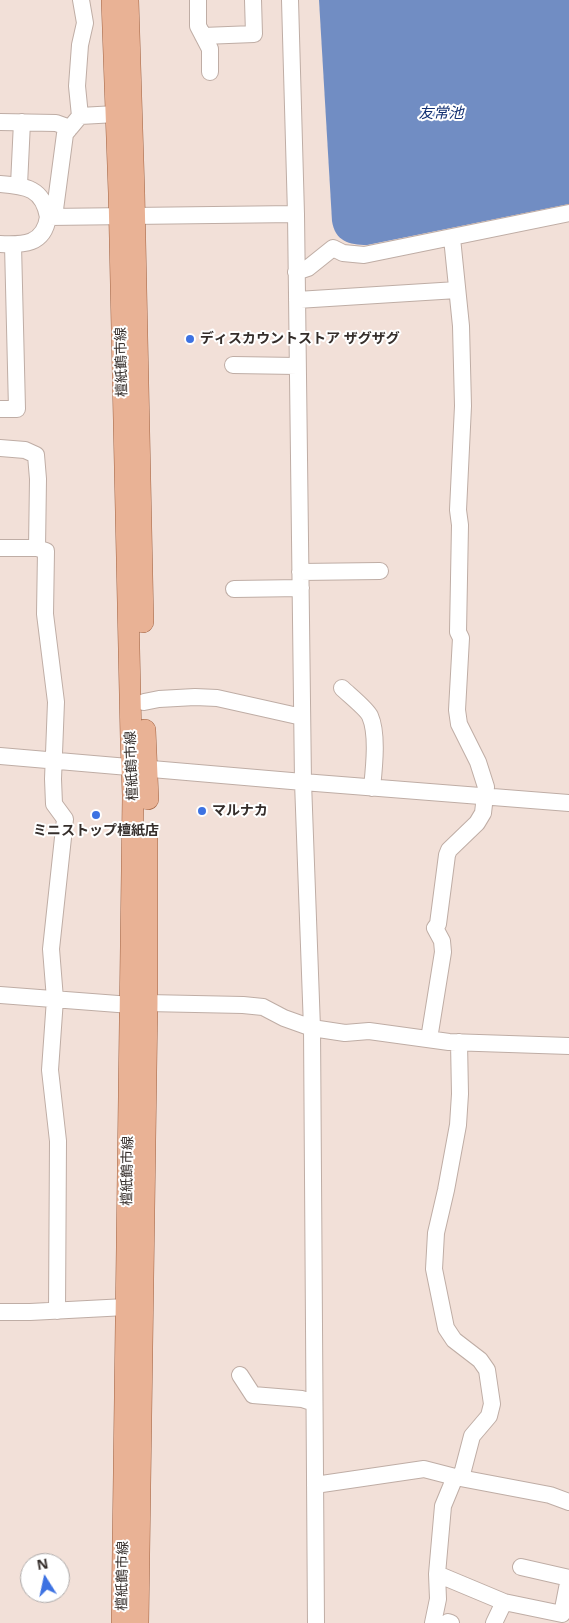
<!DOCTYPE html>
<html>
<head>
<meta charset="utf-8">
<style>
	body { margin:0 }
	#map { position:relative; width:569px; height:1623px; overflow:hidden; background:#f2e0d8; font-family:"Noto Sans",sans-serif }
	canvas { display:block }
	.north { position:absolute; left:20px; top:1553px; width:50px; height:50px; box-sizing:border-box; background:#fff; border:1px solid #aeabaa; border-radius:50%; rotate:350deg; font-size:14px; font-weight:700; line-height:20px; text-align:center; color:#352e2b }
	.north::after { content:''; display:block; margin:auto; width:18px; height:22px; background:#3d72e2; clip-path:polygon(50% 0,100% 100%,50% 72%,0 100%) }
</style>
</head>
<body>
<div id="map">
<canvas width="569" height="1623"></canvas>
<div class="north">N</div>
</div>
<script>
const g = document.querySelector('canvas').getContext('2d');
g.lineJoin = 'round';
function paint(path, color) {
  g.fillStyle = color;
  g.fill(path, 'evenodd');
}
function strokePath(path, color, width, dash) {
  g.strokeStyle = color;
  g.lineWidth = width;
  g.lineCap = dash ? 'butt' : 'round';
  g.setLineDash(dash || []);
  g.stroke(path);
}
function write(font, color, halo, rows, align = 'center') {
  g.font = font + ' "Noto Sans","Noto Sans JP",sans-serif';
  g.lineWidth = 4;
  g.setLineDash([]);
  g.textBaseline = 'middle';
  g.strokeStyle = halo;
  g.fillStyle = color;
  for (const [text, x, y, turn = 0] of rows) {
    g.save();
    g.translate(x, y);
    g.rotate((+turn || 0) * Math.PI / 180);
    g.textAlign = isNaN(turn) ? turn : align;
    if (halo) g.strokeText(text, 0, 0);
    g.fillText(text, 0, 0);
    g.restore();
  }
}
paint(new Path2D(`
	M319,0h250v204l-202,41c-18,0 -32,-4 -35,-24z`), '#718dc3');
const minor = new Path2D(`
	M198,0v26l12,23v23
	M290,0l6,214 7,568 9,246 4,595
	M203,36l51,-2 -1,-34
	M80,116l-3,-30 3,-41 5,-22 -4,-23
	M0,122l56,1 14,5
	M0,184c26,2 43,4 48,33
	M19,185l3,-63
	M54,217l11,-83 15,-18 36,-2
	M0,244c23,1 44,1 48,-27l248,-3
	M296,272l12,-4 25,-20 10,5 21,2 205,-42
	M297,300l160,-10
	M233,365l64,1
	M0,409h17l-4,-164
	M0,448l25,2 11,5 2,24 -1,69 9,3 -1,63 11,88 -3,77 1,25 11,15 -14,130 4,50 -5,71 8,71 -1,170
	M0,548h37
	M300,572l80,-1
	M234,589l67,-1
	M342,688c6,6 25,21 28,28 8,18 4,52 2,72
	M144,702l15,-3 36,-2 22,1 85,19
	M0,756l303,26 266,21
	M0,995l131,10
	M147,1003l96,2 20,2 21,11 28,10 33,5 24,-2 80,11 120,4
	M429,1039l14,-87 -1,-11 -7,-13 3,-4 9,-69 2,-5 28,-27 6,-10 3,-26 -8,-25 -19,-38 -2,-14 4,-72 -3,-6 2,-107 -2,-15 5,-104 -2,-80 -9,-88
	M459,1042l1,52 -2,31 -12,65 -10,43 -2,36 12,59 8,12 26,20 7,10 5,34 -3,12 -17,20 -11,42
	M0,1312h30l96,-5
	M240,1375l13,20 49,4 12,4
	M455,1477l-12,29 -6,68 67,28 -10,21
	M315,1485l109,-16 31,8 95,18 19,7
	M521,1567l48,11
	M504,1602l58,12 7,-36
	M448,1622l3,1
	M433,1623l5,-24 -1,-25`);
const major = new Path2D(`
	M112,0l7,193 12,546 2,57 -11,827
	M128,0l6,192 9,430
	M145,730l3,69
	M138,1623l9,-620v-163`);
strokePath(minor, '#bfada5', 18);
strokePath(major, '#a06242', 22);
strokePath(minor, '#fff', 16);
strokePath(major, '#e9b295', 21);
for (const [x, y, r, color] of [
	[190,339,5,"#3d72e2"],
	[202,811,5,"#3d72e2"],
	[96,815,5,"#3d72e2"]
]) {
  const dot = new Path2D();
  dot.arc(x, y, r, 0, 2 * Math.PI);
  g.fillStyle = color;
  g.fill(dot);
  strokePath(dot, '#fff', 2);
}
write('bold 14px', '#352e2b', '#fff', [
	["ディスカウントストア ザグザグ",200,339],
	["マルナカ",212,811],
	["ミニストップ檀紙店",96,831,"center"]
], 'left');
write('14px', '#352e2b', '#fff', [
	["檀紙鶴市線",122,362,-91],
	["檀紙鶴市線",132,766,-92],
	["檀紙鶴市線",128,1171,-89],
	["檀紙鶴市線",123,1576,-89]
]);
write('italic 15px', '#133172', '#fff', [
	["友常池",441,114]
]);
</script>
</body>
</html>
